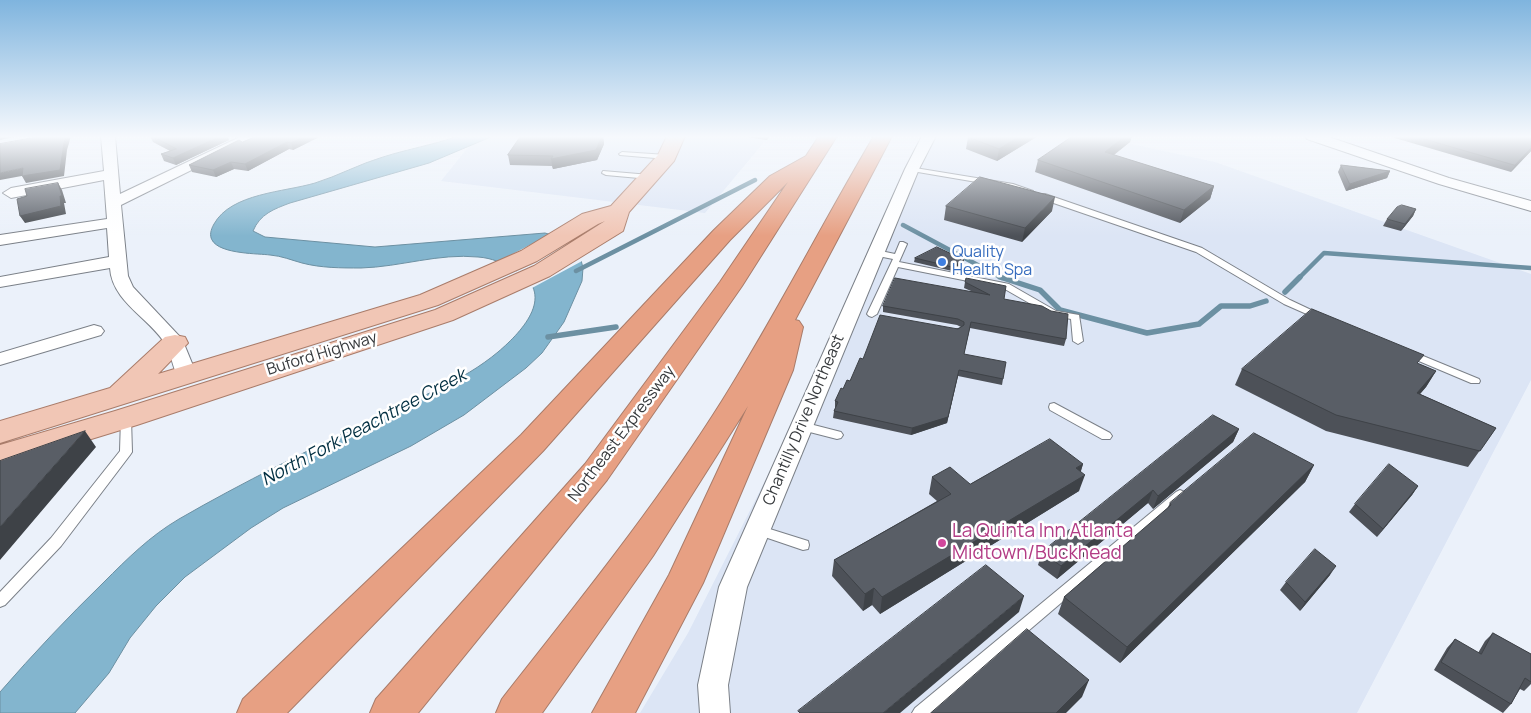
<!DOCTYPE html>
<html>
<head>
<meta charset="utf-8">
<style>
	body { margin:0 }
	canvas { display:block; background:#ebf1fa }
</style>
</head>
<body>
<canvas width="1531" height="713"></canvas>
<script>
const g = document.querySelector('canvas').getContext('2d');
g.lineJoin = 'round';
function paint(path, color) {
  g.fillStyle = color;
  g.fill(path, 'evenodd');
}
function strokePath(path, color, width, dash) {
  g.strokeStyle = color;
  g.lineWidth = width;
  g.lineCap = dash ? 'butt' : 'round';
  g.setLineDash(dash || []);
  g.stroke(path);
}
function write(font, color, halo, rows, align = 'center') {
  g.font = font + ' Manrope,sans-serif';
  g.lineWidth = 5;
  g.setLineDash([]);
  g.textBaseline = 'middle';
  g.strokeStyle = halo;
  g.fillStyle = color;
  for (const [text, x, y, turn = 0] of rows) {
    g.save();
    g.translate(x, y);
    g.rotate((+turn || 0) * Math.PI / 180);
    g.textAlign = isNaN(turn) ? turn : align;
    if (halo) g.strokeText(text, 0, 0);
    g.fillText(text, 0, 0);
    g.restore();
  }
}
paint(new Path2D(`
	M477,136h292l-64,77 -264,-32z
	M930,136h164l121,26 316,112v106l-174,333h-717l48,-80 212,-419z`), '#dce5f5');
const water = new Path2D(`
	M458,136h35l-64,27 -139,40c-16,6 -30,11 -37,28l12,6 110,10 170,-14 17,5 18,18 3,12 -1,13 -18,41 -22,31 -16,15 -62,47 -53,31 -128,62 -32,20 -66,49 -29,29 -26,32 -21,35 -34,40h-75v-21c33,-38 68,-75 104,-110 23,-23 46,-46 75,-63 64,-37 132,-70 198,-102 42,-20 85,-35 121,-65 26,-22 59,-59 17,-82 -12,-7 -23,-12 -37,-13 -39,-4 -78,10 -117,11 -20,0 -40,0 -59,-5 -11,-3 -20,-7 -32,-8 -15,-2 -74,0 -56,-31 17,-31 71,-32 101,-41 23,-7 44,-19 68,-26 25,-8 50,-12 75,-21z`);
paint(water, '#83b5ce');
strokePath(water, '#6c90a2', 1);
paint(new Path2D(`
	M553,233l10,2 12,10 9,15 -52,28 -6,-10 -12,-8 -19,-7z`), '#ebf1fa');
strokePath(new Path2D(`
	M903,225l99,53
	M576,271l179,-91
	M1299,278l25,-25 207,15`), '#6c90a2', 4.5);
strokePath(new Path2D(`
	M1000,277l40,13 20,20 87,23 52,-9 22,-18h29l16,-5
	M1285,292l15,-15
	M548,337l68,-10`), '#6c90a2', 5.5);
const service = new Path2D(`
	M622,152l45,3 3,2 -3,2 -47,-4 -1,-1z
	M909,167l104,17 20,7 -4,2 -17,-5 -100,-17h-3z
	M603,171l47,4 4,2 -4,2 -44,-4 -4,-2z
	M1039,194h6l157,54 88,52 36,17 -5,3 -3,-1 -34,-15 -88,-52 -157,-54z
	M900,242h3l4,2 -8,18 110,22 47,27 23,4 4,26 -5,3 -5,-3 -2,-22 -21,-4 -47,-27 -105,-21 -21,47 -5,3 -3,-1 -2,-2 26,-55 -20,-4 -1,-2 4,-3 19,4z
	M1411,351l68,28 1,2 -1,2h-8l-64,-27 -1,-2z
	M1054,403l56,30 2,3 -2,3h-8l-52,-29 -1,-3 1,-3z
	M126,414l4,1 1,3 1,34 -2,3 -69,91 -56,59 -5,2v-15l51,-54 69,-87 1,-33 1,-3z
	M802,422l39,10 2,3 -2,3 -4,1 -39,-10 -2,-3 2,-3z
	M1180,490l4,2 2,3 -2,3 -252,215h-20l3,-5 261,-216z
	M757,525l51,16 1,4 -1,4 -5,1 -50,-17 -2,-3 2,-3z`);
const minor = new Path2D(`
	M101,136h14l5,58 122,-58h18l-139,69 7,71 5,11 49,52 14,34 -3,5 -7,1 -7,-1c-7,-10 -7,-23 -13,-33 -16,-27 -54,-43 -56,-77l-110,19v-10l109,-20 -2,-29 -107,17v-10l107,-16 -3,-39 -93,18 -8,-5 8,-5 93,-17z
	M922,136h14l-17,33 -172,418 -19,98 2,28h-30l-2,-28 21,-98 186,-418z
	M1305,136h21l123,42 82,23v10l-92,-27 -132,-45z
	M94,325l7,2 3,4 -3,4 -101,30v-12z`);
const primary = new Path2D(`
	M667,136h18l-11,25 -45,51 -6,19 -73,45 -97,44 -316,105 -137,42v-22l115,-34 320,-101 99,-44 71,-45 -7,3 -61,37 -99,44 -438,138v-22l110,-33 55,-51 10,-2 10,2 3,6 -30,31 262,-79 101,-44 61,-37 29,-8 47,-51z`);
const motorway = new Path2D(`
	M819,136h18l-95,150 -135,194 -189,233h-48l6,-14 209,-235 135,-182 68,-100 -58,58 -187,211 -256,262h-50l6,-14 278,-264 193,-205 56,-54 36,-20z
	M874,136h18l-97,184 4,1 4,6 -10,43 -90,213 -68,130h-43l77,-138 79,-169 -95,150 -111,157h-46l6,-14c76,-97 154,-193 220,-298 54,-86 100,-177 152,-265z`);
strokePath(service, '#7b8088', 2);
strokePath(minor, '#7b8088', 2);
strokePath(primary, '#a97c6a', 2);
strokePath(motorway, '#a97c6a', 2);
paint(service, '#fff');
paint(minor, '#fff');
paint(primary, '#f1c6b5');
paint(motorway, '#e7a083');
paint(new Path2D(`
	M150,136h2l77,4 -53,25 -12,-4 -3,-7 9,-3 -17,-9z
	M257,136h64l-28,14 -4,-1 -41,22 -14,-2 -18,8 -24,-5 -3,-7z
	M521,136h82l1,8 -7,16 -44,9 -1,-3 -42,-1 -2,-10z
	M739,136h31l-3,4z
	M969,136h69l-41,25 -31,-12 2,-12z
	M1068,136h64l-2,6 -16,13 100,31 -4,13 -30,24 -145,-51 3,-12 33,-23z
	M1388,136h143v15l-20,21z
	M1341,165l49,6 -3,7 -41,13 -8,-19z
	M946,206l106,5 -30,31 -78,-22z
	M1416,209l-3,7 -12,15 -18,-5 4,-7z
	M915,258l49,2 -1,4 -11,7 -38,-9z
	M965,282l39,17 62,40 -2,7 -94,-18 -6,26 39,25 -1,6 -44,-9 -11,47 -36,12 -78,-17 1,-7 2,-4h-1v-6l8,-12 7,-8 13,-22 98,-32 -4,-2 -74,-13v-6l88,-15 -7,-3z
	M1419,364l17,7 -10,16 -6,7 76,34 -28,39 -142,-36 -91,-46 7,-16z
	M1239,429l-6,13 -80,67 -5,-6 -91,76 -19,-14 4,-13z
	M1083,464l-2,7 -2,20 -199,123 -8,-9 -9,6 -31,-35 2,-16 103,-59 -8,-7 3,-17 38,7z
	M1314,465l-9,17 -185,181 -62,-49 6,-17 103,-88 3,-6z
	M1418,486l-6,9 -35,42 -28,-25 6,-8z
	M1330,575l-30,36 -20,-21 6,-8z
	M1493,633l38,21v30l-7,7 -4,-2 -9,15 -8,9 -69,-43 13,-22 8,-9 23,14 7,-12z`), '#4d5158');
paint(new Path2D(`
	M0,136h19l-19,4z
	M66,136h5l-4,14 -3,26 -38,7 -4,-7 42,-33z
	M221,136h7l1,4 -53,25 -3,-7z
	M305,136h16l-28,14 -2,-7z
	M602,136h1l1,8 -7,16 -44,9 -2,-10z
	M1020,136h18l-41,25 2,-12z
	M1124,136h8l-2,6 -29,22 4,-12z
	M287,142l2,7 -41,22 -3,-7z
	M1531,148v3l-20,21 4,-7z
	M231,162l3,7 -18,8 -3,-7z
	M23,168l4,7 -27,5v-7z
	M1390,171l-3,7 -41,13 4,-7z
	M58,183l4,7 4,13h-2l2,11 -41,9 -5,-7z
	M1214,186l-4,13 -30,24 4,-13z
	M1055,197l-3,14 -30,31 3,-14z
	M1416,209l-3,7 -12,15 4,-7z
	M964,260l-1,4 -11,7v-4z
	M959,370l-12,53 -36,12 1,-7z
	M1436,371l-10,16 -19,22 10,-16z
	M1239,429l-6,13 -80,67 5,-13z
	M85,431l11,16 -96,113v-33z
	M1083,464l-5,15 7,-4 -6,16 -199,123 2,-17z
	M1314,465l-9,17 -185,181 7,-16z
	M1418,486l-6,9 -35,42 6,-8z
	M1153,490l-5,13 -91,76 4,-13z
	M1336,566l-6,9 -30,36 5,-9z
	M874,588l-2,17 -9,6 2,-17z
	M1024,596l-5,16 -119,101h-17z
	M1089,680l-7,17 -16,16h-10z`), '#3e4247');
const building = new Path2D(`
	M42,136h24l-2,7 -4,27 -38,6 1,-8 -23,5v-29z
	M152,136h69l-48,22 -12,-4 15,-5z
	M257,136h48l-14,7 -4,-1 -42,22 -14,-2 -18,8 -24,-5 50,-25 3,2z
	M521,136h81l-6,14 -45,9 2,-3 -45,-1z
	M969,136h51l-21,13 -31,-12z
	M1073,136h52l-20,16 109,34 -30,24 -146,-50z
	M1414,136h117v12l-16,17z
	M1341,165l49,6 -40,13z
	M980,177l75,20 -30,31 -79,-22z
	M58,183l4,13h-2l1,10 -41,10 -3,-17 10,-3 -2,-7z
	M1402,205l14,4 -11,15 -18,-5 10,-12z
	M937,247l27,13 -12,7 -37,-9z
	M895,278l95,17 -25,-13 1,-4 40,8 -2,13 38,7 9,5 17,3 -2,25 -95,-17 -7,32 42,8 -3,17 -44,-9 -11,47 -36,11 -78,-17 4,-9 -3,-1 6,-13 2,1 4,-9 3,1 10,-23 3,1 17,-44 78,14 6,-4v-3l-6,-3 -75,-13z
	M1312,309l112,46 -7,8 19,8 -19,22 79,35 -16,23 -144,-36 -94,-46z
	M1213,415l26,14 -81,67 -5,-6 -92,76 -19,-14z
	M85,431l-85,96v-66z
	M1254,433l60,32 -187,182 -63,-50 107,-92 -1,-2z
	M1050,439l33,25 -7,4 9,7 -203,122 -8,-9 -9,6 -31,-34 117,-66 -19,-17 18,-10 20,17z
	M1389,464l29,22 -35,43 -28,-25z
	M1315,549l21,17 -31,36 -19,-20z
	M986,565l38,31 -141,117h-83l-2,-2z
	M1027,629l62,51 -33,33h-125z
	M1493,633l38,21v28l-6,-4 -14,26 -70,-42 14,-23 26,15z`);
paint(building, '#595e66');
strokePath(building, '#3e4247', 1);
const sky = g.createLinearGradient(0, 0, 0, 236);
sky.addColorStop(0, '#7fb4de');
sky.addColorStop(0.58, '#f6f9fd');
sky.addColorStop(1, '#f6f9fd00');
g.fillStyle = sky;
g.fillRect(0, 0, 1531, 236);
for (const [x, y, r, color] of [
	[942,262,5,"#3f7fe0"],
	[942,543,5,"#d1479c"]
]) {
  const dot = new Path2D();
  dot.arc(x, y, r, 0, 2 * Math.PI);
  g.fillStyle = color;
  g.fill(dot);
  strokePath(dot, '#fff', 2);
}
write('16px', '#366cbe', '#fff', [
	["Quality",952,253],
	["Health Spa",952,271]
], 'left');
write('16px', '#36393c', '#fff', [
	["Buford Highway",322,354,-17],
	["Chantilly Drive Northeast",804,420,-67],
	["Northeast Expressway",622,434,-53]
]);
write('italic 18px', '#002e40', '#fff', [
	["North Fork Peachtree Creek",364,428,-28]
]);
write('19px', '#b23c85', '#fff', [
	["La Quinta Inn Atlanta",952,532],
	["Midtown/Buckhead",952,554]
], 'left');
</script>
</body>
</html>
